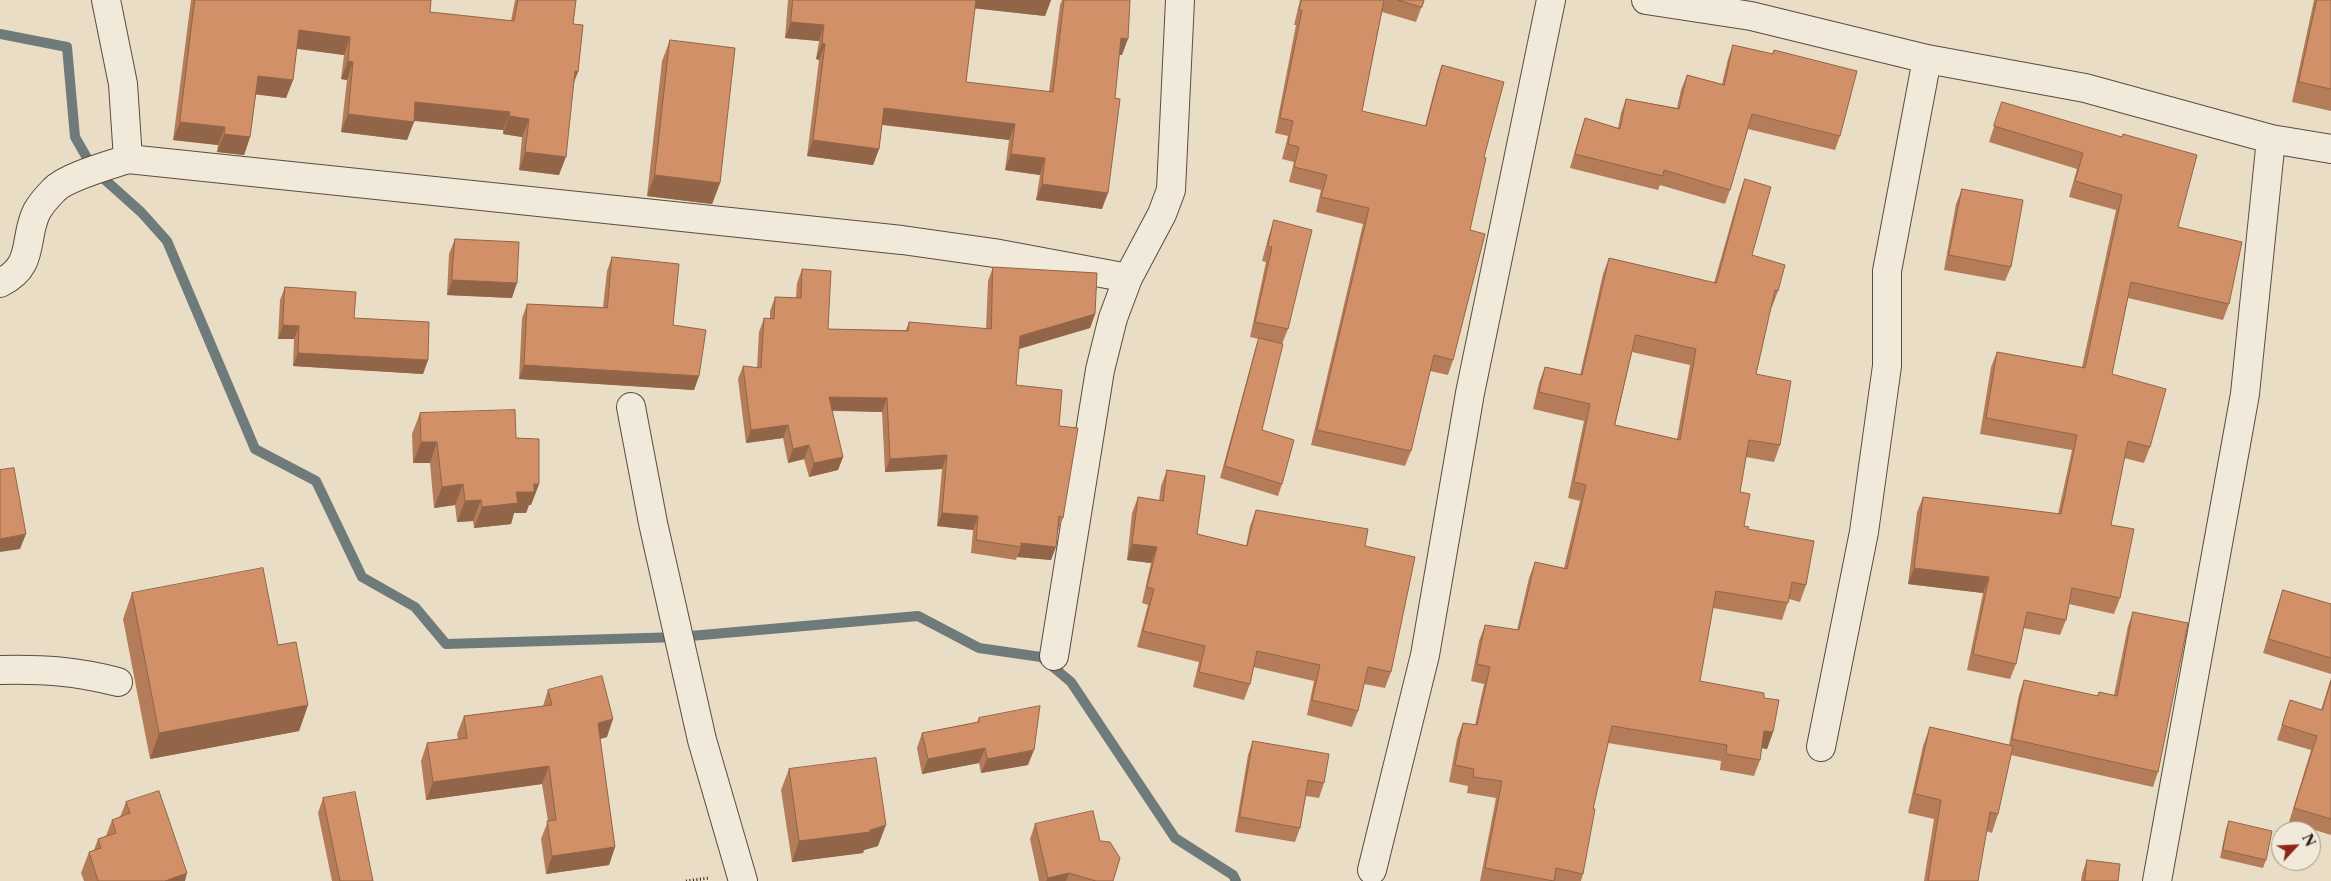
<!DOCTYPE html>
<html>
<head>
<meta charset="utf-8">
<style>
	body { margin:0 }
	#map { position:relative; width:2331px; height:881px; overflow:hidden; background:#eaddc5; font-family:"Libre Caslon Text",serif }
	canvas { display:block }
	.north { position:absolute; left:2271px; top:821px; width:50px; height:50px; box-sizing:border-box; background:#f1e9d9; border:1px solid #a1978b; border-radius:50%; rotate:65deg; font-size:14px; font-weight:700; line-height:20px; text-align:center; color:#2a1b15 }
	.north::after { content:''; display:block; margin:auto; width:18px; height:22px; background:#8f2418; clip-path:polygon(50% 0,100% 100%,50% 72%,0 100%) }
</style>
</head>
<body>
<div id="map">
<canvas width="2331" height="881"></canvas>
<div class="north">N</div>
</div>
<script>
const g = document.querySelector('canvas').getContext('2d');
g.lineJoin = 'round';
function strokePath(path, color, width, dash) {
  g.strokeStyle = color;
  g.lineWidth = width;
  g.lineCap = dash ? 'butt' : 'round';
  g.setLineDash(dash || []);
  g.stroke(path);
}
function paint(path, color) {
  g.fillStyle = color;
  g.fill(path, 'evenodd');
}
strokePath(new Path2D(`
	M0,34l67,13 8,90 19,33 47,42 26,29 88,208 61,32 46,96 53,30 31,37 233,-7 239,-21 61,32 62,9 30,25 104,156 58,37 3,6`), '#6f7a7a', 10);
const street = new Path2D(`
	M1646,0l105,16 176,43 158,29 186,51 60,10
	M128,159l774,81 92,13 134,25
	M0,283c36,-17 23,-45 37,-72 4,-7 11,-15 17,-21 12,-13 56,-25 74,-31l-5,-75 -17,-84
	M631,407l22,116 49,217 41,141
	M1054,656l46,-286 13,-52 15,-40 34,-64 9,-24 9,-190
	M0,670c44,-1 75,1 118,12
	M1821,747l43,-215 23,-166v-95l40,-212
	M1372,870l53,-215 45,-262 81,-393
	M2157,881l88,-487 26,-255`);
strokePath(street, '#5a4c41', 30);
strokePath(new Path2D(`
	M686,881l23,-3`), '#2a1b15', 3, [1, 2.5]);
strokePath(street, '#f1e9d9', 28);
paint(new Path2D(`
	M191,0h240l-1,12 81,9 4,-21h61l-3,24 1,60 -15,91 -40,-5 3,-33 -19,-3v-4l-89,-9 -7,19 -66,-8 6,-52 -6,-1 3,-24 -47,-6 -4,31 -7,18 -30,-4 -6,43 -6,18 -27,-3 1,-7 -45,-5z
	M788,0h263l-6,16 -70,-8 -9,74 83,10 11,-87 2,-5h68l-8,55h-3l-17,154 -66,-9 4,-25 -35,-5 4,-30 -127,-15 -3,24 -6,16 -66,-9 12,-96 -3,-1 3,-18 -34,-3z
	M1300,0h124l-8,22 -34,-10 -20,99 63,15 12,-46 5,-15 42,92 -14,73 -17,130 -5,15 -18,-4 -19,80 -6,15 -94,-21 52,-221 -47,-12 5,-22 -32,-8 5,-20 -12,-3 6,-23 -13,-3 21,-108h-2z
	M2314,0h17v111l-39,-9z
	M670,40l50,143 -8,21 -65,-8 15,-135z
	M1733,45l39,9 2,-4 66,86 -5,14 -87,-21 -18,61 -5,14 -65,-19 -2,5 -88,-22 10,-35 5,-15 33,10 3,-15 5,-14 51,9 4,-18 6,-15 35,9 6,-25z
	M2002,102l119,35 57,90 51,77 -6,16 -95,-22 -16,76 38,73 -6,16 -20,-5 -13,67 9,73 -6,16 -45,-10 -3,16 -6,15 -37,-7 -7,36 -6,15 -43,-9 16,-77 -75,-9 9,-72 6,-15 135,17 14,-64 -92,-16 11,-67 6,-15 85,15 34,-157 -47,-13 8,-28 -88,-27z
	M1745,179l7,76 26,36 -6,16h-1l-15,67 24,71 -6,17 -28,-5 -6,35 4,34 4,3 58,56 -6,17 -11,-3 -7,21 -69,-12 -13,73 64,17 9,34 -6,17 -6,-1 -1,12 -6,16 -34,-6 1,-9 -113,-18 -15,66 -10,65 -2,7h-101l16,-83 -29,-5 1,-7 -19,-4 8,-43 6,-16 12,2 9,-41 -13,-3 8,-40 6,-16 32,5 12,-52 6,-16 29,6 16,-67 -12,-3 16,-77 -51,-12 6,-26 6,-16 35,8 23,-101 6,-16 105,25 25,-88zM1632,352l58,13 -13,74 -62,-14z
	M1962,189l49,78 -6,14 -61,-11 12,-66z
	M1274,220l14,109 -6,15 -11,-3 -9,89 20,54 -4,12 -58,-18 35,-128 4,-11 -9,-2 16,-75 -4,-1 7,-26z
	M455,239l57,59 -65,-3 2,-41z
	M612,257l61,68 26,51 -5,14 -175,-11 3,-61 5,-14 76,3 4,-36z
	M993,267l102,47 -5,14 -71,21 -3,36 43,41 4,92 -5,13 -7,29 -34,-3 -1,3 -45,-7 2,-23 -36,-4 5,-57 -57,3 -3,-60 -50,-1 11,46 -5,13 -29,7 -5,-18 -16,4 -5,-25 -37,5 -8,-64 5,-13 14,2 2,-36 5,-14 6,1v-8l5,-14 21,1 1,-15 5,-14 26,60 78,1 3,-8 77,7 2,-48z
	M285,287l69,31 74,42 -5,14 -130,-8 1,-27h-16l2,-39z
	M420,413l96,25 23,46 -8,21h-2l-3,8h-12l-3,11 -37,4 -1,-7 -16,1 -2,-17 -21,3 -4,-45h-17l-1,-29z
	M1167,470l30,64 49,12 4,-20 6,-16 109,36 26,126 -6,16 -21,-4 -6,27 -6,16 -45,-12 7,-34 -61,-14 -3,17 -6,16 -51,-13 6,-25 -62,-15 11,-42 -6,-2 9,-40 -24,-3 5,-47 6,-16 21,4 2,-15z
	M2283,590l48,14v70l-68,-21 15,-49z
	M132,593l146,52 30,60 -9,26 -149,28 -27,-140z
	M2133,612l25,160 -5,15 -142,-32 -13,59 -6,19 -6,-2 -8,50h-54l10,-62 -26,-6 15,-67 7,-19 79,18 10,-50 5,-15 73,16 2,-4 15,3 14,-69z
	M2331,678v157l-42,-13 22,-72 -34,-10 13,-40 31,10z
	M548,690l59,47 -7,2 15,108 -6,18 -63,9 -5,-35 7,-18 -6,-37 -116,16 -5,-39 6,-18 31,-4 -1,-5 7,-18 79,-10z
	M979,718l49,47 -47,8 -2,-10 -57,11 -5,-26 5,-15 55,-11z
	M1253,741l71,42 -5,15 -13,-2 -6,32 -5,14 -60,-10 13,-77z
	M789,769l89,77 -14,4 -1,3 -71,9 -11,-72z
	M323,798l50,83h-41l-14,-68z
	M126,802l59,79h-101l-3,-8 8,-21 5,-2 4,-11 8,-3 6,-16 8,-3z
	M2229,821l37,39 -3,8 -43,-10 6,-29z
	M1035,824l65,17 13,40h-74l-9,-42z
	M2087,860l31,21h-37l1,-7z`), '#b47c59');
paint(new Path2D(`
	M973,0h78l-6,16 -74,-8z
	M791,22l33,3 -5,16 -34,-3z
	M299,30l51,7 -6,18 -51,-7z
	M1121,38l7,1 -6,16h-7z
	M822,43l3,1 -6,16 -3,-1z
	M348,61l5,1 -6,18 -6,-1z
	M575,71l3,1 -7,18z
	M258,76l35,4 -7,18 -34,-4z
	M415,102l95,10 -7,18 -94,-10z
	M884,108l131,16 -6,16 -131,-16z
	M348,114l66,8 -7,18 -66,-8z
	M509,116l20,3 -7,18 -19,-3z
	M180,122l45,5 -7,18 -45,-5z
	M224,134l26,3 -6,18 -27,-3z
	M813,140l66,9 -6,16 -66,-9z
	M525,152l41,5 -7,18 -40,-5z
	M1011,154l34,4 -5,17 -35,-5z
	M655,175l65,8 -8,21 -65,-8z
	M1042,184l66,9 -6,16 -66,-9z
	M452,280l65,3 -5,15 -65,-3z
	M1095,314l-5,14 -75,22 5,-14z
	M283,325l16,1 -5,13h-16z
	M298,353l130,7 -5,14 -130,-8z
	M524,365l175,11 -5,14 -175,-11z
	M829,397l58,1 -5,14 -58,-2z
	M788,425l-5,13 -37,5 5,-13z
	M421,442h16l-7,21h-17z
	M809,445l-5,14 -16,4 5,-14z
	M947,455l-5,14 -57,3 5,-13z
	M843,457l-5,13 -29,7 5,-14z
	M463,484l-8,21 -21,3 8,-21z
	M534,484h5l-8,21h-2l-3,8h-12l-3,11 -37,4 8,-21z
	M481,500l-8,21 -16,1 8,-21z
	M942,513l36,3 -5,14 -36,-4z
	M26,534l-6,15 -20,3v-13z
	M1021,543l35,4 -5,13 -34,-3 4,-10z
	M1132,544l25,3 -6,16 -24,-3z
	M1914,568l75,9 -6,16 -75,-9z
	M308,705l-9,26 -149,28 9,-26z
	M613,719l-6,18 -15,4 6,-18z
	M1764,731l9,1 -6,17 -9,-2z
	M985,748l-6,15 -57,11 6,-15z
	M1034,750l-6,15 -47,8 6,-14z
	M549,766l-7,18 -116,16 7,-18z
	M886,825l-8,21 -14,4 -1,3 -71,9 7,-21 71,-11z
	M615,847l-6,18 -63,9 6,-18z
	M187,873l-2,8h-20z
	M1069,873l-3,8h-20l2,-3z`), '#926548');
const building = new Path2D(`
	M195,0h236l-1,12 84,9 4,-21h58l-3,24 10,1 -5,47 -3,-1 -9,86 -41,-5 4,-33 -20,-3 1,-4 -95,-10 -1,20 -66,-8 5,-52 -5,-1 2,-24 -51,-7 -6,50 -35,-4 -8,61 -26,-3 1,-7 -45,-5z
	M793,0h183l-10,82 87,10 11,-92h66l-2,39 -7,-1 -6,60 5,1 -12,94 -66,-9 3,-26 -34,-4 4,-30 -131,-16 -5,41 -66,-9 12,-96 -3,-1 2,-18 -33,-3z
	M1302,0h82l-22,111 64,15 16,-61 62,17 -20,75 2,1 -16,72 15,4 -32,126 -19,-5 -23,96 -94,-21 52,-222 -48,-11 6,-22 -33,-8 5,-20 -11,-3 5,-23 -13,-3 22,-108h-3z
	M1398,0h26l-2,7z
	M2317,0h14v89l-32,-7z
	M670,40l65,8 -15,135 -65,-8z
	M1733,45l40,9 1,-4 83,21 -17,65 -88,-22 -22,76 -66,-20 -1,6 -88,-22 10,-36 35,11 6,-30 53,10 8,-34 37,10z
	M2002,102l120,35 1,-3 74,21 -19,72 64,15 -13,62 -98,-22 -19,92 54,15 -16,58 -22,-6 -17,84 23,4 -14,69 -48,-10 -6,32 -39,-8 -11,52 -43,-10 16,-77 -75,-9 9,-71 138,17 16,-79 -91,-17 11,-66 88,16 37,-173 -47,-14 8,-28 -89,-27z
	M1745,179l26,8 -19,68 33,10 -7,26 -3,-1 -19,84 35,7 -11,64 -31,-5 -9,52 10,2 -6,32 5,1 -1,2 66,12 -8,44 -14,-3 -4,21 -72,-12 -16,90 64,12v5l15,2 -6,32 -9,-1 -4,29 -34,-6 1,-9 -115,-19 -19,83h2l-12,65 -27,-6 -2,13 -69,-13 17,-87 -29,-4 1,-8 -19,-4 8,-42 14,2 13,-58 -13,-3 8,-39 34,5 16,-68 32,7 19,-84 -12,-3 16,-78 -51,-12 6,-25 37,8 27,-117 107,25zM1636,335l60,14 -16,91 -65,-15z
	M1962,189l61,11 -12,67 -62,-12z
	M1274,220l38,10 -24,99 -33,-7 17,-75 -4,-1z
	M455,239l64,3 -2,41 -65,-3z
	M612,257l67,7 -6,61 33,5 -7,46 -175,-11 3,-61 80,4z
	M993,267l104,6 -2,41 -75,22 -4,49 46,5 -3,36 19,2 -15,90 -4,-2 -3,31 -35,-4v4l-45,-7 2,-24 -36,-3 5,-58 -57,4 -3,-61 -58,-1 14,60 -29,6 -5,-18 -16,4 -5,-24 -37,5 -8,-64 18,2 3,-50 10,1 1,-22 26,1 1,-29 29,2 -3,58 80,2 1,-9 82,7z
	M285,287l71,5 -2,26 75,4 -1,38 -130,-7 1,-27 -16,-1z
	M1259,338l24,6 -21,86 32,10 -12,44 -57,-18z
	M515,410l1,28 23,1v45h-5v8h-18l2,11 -36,4 -1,-7 -16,1 -2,-17 -21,3 -5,-45h-16l-1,-29z
	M14,468l12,66 -26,5v-69z
	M1167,470l38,6 -8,58 50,12 9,-36 112,19 -3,17 50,11 -24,115 -23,-5 -10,44 -46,-11 8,-35 -63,-14 -7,33 -51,-12 6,-26 -62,-15 11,-42 -7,-2 10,-40 -25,-3 6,-47 25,4z
	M263,568l15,77 18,-3 12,63 -149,28 -27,-140z
	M2283,590l48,14v54l-62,-19z
	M2133,612l55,11 -30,149 -146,-33 12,-59 74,16 1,-4 18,4z
	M602,676l11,43 -15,4 17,124 -63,9 -5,-35 9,-1 -7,-54 -116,16 -6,-39 40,-5 -3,-22 88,-11 -4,-15z
	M2331,681v138l-37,-11 23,-72 -35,-11 8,-25 32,10z
	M1040,706l-6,44 -47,9 -2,-11 -57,11 -6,-26 57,-11v-4z
	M1930,727l83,19 -15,68 -8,-2 -12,69h-50l13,-81 -26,-6z
	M1253,741l76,13 -5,29 -16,-3 -8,48 -60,-11z
	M876,758l10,67 -16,5v2l-71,9 -10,-72z
	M159,791l28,82 -22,8h-67l-9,-29 12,-4 -3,-9 18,-6 -4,-13 18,-7 -4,-11z
	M355,792l18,89h-33l-17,-83z
	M1093,811l7,30 10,1 10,16 -7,23h-17l-27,-8 -21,5 -13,-54z
	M2229,821l43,10 -6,29 -43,-10z
	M2087,860l33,4 -2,17h-33z`);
paint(building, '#d19067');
strokePath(building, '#926548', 1);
</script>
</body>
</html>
